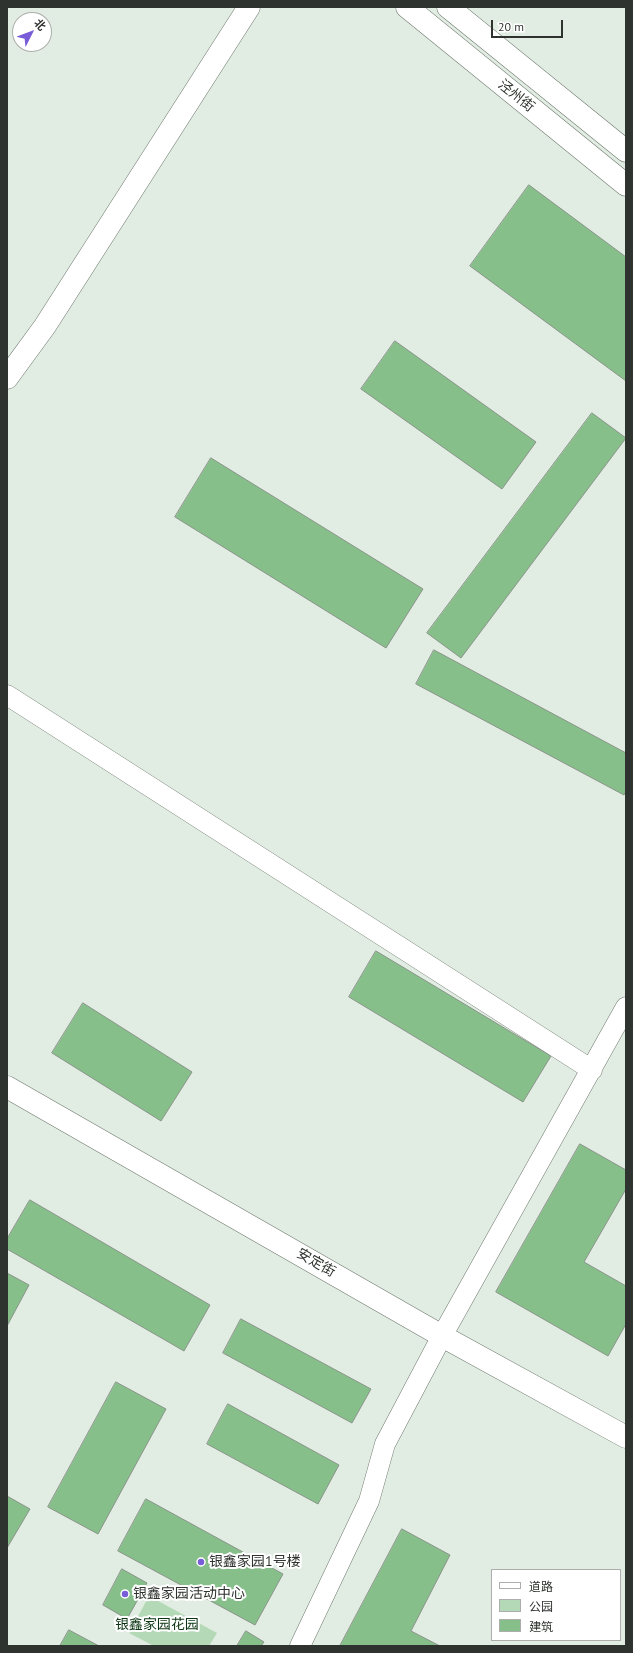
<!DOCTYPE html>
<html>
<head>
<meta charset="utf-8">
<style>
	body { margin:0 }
	#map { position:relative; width:633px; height:1653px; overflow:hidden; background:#e1ece2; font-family:"PT Sans","Noto Sans SC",sans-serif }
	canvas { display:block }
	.frame { position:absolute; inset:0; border:8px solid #2f332f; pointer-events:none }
	.legend { position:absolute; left:491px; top:1569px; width:130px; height:72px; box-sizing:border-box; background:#fff; border:1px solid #acadac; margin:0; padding:5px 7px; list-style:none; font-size:12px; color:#2f332f }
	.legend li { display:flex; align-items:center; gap:8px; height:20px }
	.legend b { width:20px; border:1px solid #acadac }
	.north { position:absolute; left:12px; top:12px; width:40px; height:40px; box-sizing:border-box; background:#fff; border:1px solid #acadac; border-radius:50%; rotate:48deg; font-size:11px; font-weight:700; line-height:16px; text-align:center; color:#2f332f }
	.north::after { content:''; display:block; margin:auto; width:14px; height:18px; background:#795dd8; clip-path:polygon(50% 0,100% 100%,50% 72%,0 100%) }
	.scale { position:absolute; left:491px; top:20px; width:72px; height:18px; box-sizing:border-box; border:2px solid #2f332f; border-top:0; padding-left:5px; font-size:12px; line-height:14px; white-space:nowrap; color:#2f332f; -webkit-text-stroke:3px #fff; paint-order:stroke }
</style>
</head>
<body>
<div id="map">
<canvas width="633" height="1653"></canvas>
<div class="frame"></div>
<ul class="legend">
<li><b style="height:5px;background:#fff"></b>道路</li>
<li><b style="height:11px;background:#b4d9b6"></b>公园</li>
<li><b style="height:11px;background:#86bf8a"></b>建筑</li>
</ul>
<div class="north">北</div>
<div class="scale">20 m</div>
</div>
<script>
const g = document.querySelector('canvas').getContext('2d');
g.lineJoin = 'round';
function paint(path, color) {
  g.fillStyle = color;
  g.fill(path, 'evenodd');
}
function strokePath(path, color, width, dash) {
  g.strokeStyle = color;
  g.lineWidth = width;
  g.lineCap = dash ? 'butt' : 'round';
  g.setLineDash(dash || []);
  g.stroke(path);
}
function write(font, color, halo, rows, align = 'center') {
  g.font = font + ' "PT Sans","Noto Sans SC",sans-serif';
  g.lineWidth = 4;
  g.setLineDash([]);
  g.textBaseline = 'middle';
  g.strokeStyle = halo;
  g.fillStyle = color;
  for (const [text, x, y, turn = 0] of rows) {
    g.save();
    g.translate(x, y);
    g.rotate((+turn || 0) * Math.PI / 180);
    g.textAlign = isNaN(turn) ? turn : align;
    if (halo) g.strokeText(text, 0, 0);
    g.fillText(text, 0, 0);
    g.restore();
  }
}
paint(new Path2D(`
	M149,1596l68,37 -8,13h-55l-25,-13z`), '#b4d9b6');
const building = new Path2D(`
	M529,185l97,72v124l-156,-115z
	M395,341l141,101 -34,47 -141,-100z
	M592,413l34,25 -165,220 -34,-25z
	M211,458l212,131 -37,59 -211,-131z
	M434,650l192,103v38l-2,4 -208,-111z
	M376,951l175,105 -28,46 -174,-105z
	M83,1003l109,69 -31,49 -109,-68z
	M580,1144l46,26v19l-42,73 42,24v38l-18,32 -112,-64z
	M30,1200l180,105 -26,46 -177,-102v-10z
	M7,1273l22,12 -22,41z
	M241,1319l130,70 -19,34 -129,-70z
	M116,1382l50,27 -68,125 -50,-27z
	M228,1404l111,61 -21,39 -111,-60z
	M7,1496l23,13 -23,39z
	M146,1499l137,75 -28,51 -137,-74z
	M402,1529l48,26 -39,76 29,15h-100z
	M122,1569l25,14 -20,36 -24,-14z
	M69,1630l30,16h-39z
	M246,1631l18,11 -3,4h-24z`);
paint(building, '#86bf8a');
strokePath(building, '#8a948a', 1);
const street = new Path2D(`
	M7,695l585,375
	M300,1646l69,-145 16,-57 57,-108 184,-329`);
const secondary = new Path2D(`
	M407,7l219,178
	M448,7l178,144
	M7,378l38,-52 204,-319
	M7,1087l435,249 184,101`);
strokePath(street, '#6f796f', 21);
strokePath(secondary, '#6f796f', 23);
strokePath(street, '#fff', 20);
strokePath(secondary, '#fff', 22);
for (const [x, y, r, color] of [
	[201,1562,4,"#795dd8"],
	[125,1594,4,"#795dd8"]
]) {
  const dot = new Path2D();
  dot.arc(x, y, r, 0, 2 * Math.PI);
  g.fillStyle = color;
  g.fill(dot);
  strokePath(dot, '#fff', 1.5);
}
write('14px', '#2f332f', '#fff', [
	["泾州街",516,96,39],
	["安定街",316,1263,30]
]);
write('14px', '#2f332f', '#fff', [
	["银鑫家园1号楼",209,1562],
	["银鑫家园活动中心",133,1594]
], 'left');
write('14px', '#0a3411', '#fff', [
	["银鑫家园花园",157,1625]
]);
</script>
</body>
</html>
